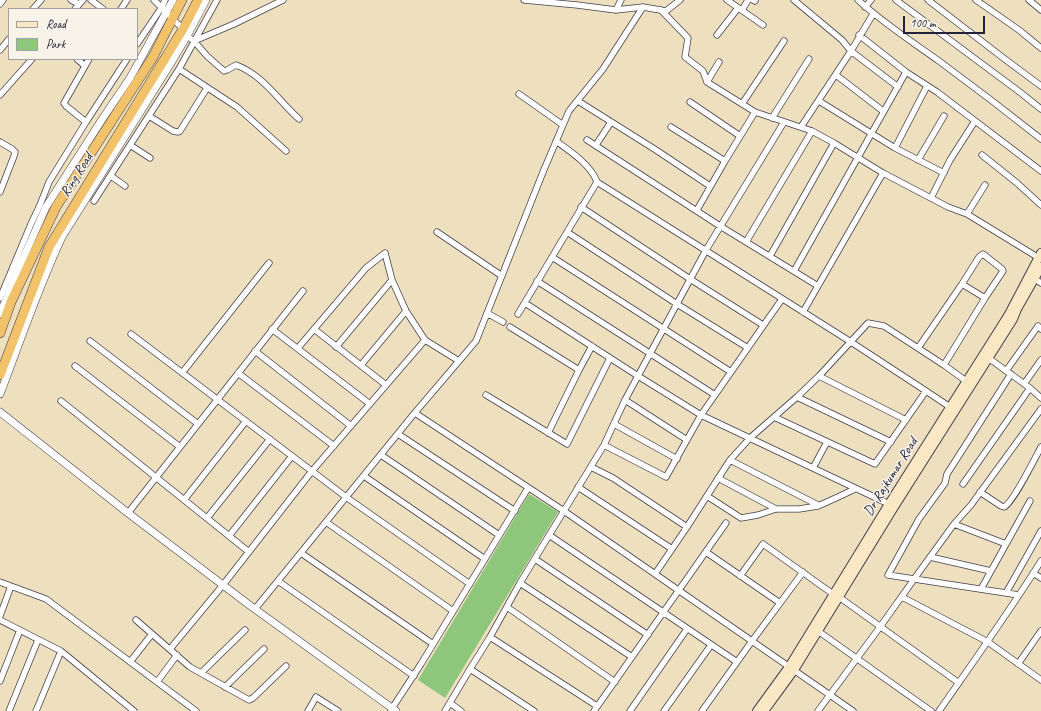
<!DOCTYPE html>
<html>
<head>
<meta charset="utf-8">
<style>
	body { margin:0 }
	#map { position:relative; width:1041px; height:711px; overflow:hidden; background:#eedfbe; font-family:Caveat,sans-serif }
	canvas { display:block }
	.legend { position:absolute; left:8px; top:8px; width:130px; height:52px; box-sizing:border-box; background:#f7f3e8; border:1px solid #a29fa3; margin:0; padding:5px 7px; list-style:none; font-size:12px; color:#22223b }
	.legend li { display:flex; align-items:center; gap:8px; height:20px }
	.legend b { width:20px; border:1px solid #a29fa3 }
	.scale { position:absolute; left:903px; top:16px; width:82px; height:18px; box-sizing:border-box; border:2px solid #22223b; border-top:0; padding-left:5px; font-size:12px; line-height:14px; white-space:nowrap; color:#22223b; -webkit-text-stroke:3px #f7f3e8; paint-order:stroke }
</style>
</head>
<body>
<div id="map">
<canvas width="1041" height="711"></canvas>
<ul class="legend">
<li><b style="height:5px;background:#fae7c3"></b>Road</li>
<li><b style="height:11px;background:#8ec77b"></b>Park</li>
</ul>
<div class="scale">100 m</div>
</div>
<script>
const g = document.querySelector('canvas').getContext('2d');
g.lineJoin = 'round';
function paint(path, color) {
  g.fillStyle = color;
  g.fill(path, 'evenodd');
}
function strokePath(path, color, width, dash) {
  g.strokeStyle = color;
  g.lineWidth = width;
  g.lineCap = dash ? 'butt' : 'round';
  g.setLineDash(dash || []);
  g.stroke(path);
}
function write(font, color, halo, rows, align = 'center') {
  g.font = font + ' Caveat,sans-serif';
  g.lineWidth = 3;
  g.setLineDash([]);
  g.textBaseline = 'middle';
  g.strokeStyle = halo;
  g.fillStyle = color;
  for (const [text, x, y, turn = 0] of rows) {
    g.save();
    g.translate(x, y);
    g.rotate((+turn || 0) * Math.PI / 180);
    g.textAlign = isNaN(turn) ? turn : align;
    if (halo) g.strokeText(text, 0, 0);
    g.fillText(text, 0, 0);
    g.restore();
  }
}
paint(new Path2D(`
	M529,494l29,18 -113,186 -27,-18z`), '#8ec77b');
const minor = new Path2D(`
	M71,0l8,4
	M91,0l12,9
	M154,0l29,29 4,7 7,5 40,-17 49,-24
	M524,0l53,5 39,5 27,-3 23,4 14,-11
	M727,0l36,25
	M753,0l2,1
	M794,0l48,40 9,11 47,36
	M858,0c25,23 53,41 81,61 34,25 68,51 102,78
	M896,0l125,93 20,16
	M928,0l78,60 35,26
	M976,0l43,30 22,18
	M1029,0l12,10
	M0,4l3,-4
	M865,7l6,-7
	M33,9l8,-9
	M75,9l8,-9
	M121,9l6,-9
	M616,10l5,-10
	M661,10l27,28 -3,19 18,14 4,11 48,30 57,19 22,12 49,30 65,34 19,7 72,44
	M742,10l6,-10
	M717,35l21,-27
	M859,35l47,37
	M194,41l13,15 17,15 3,-1 9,-5c27,10 42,35 63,54
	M137,44l25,-37 3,-7
	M0,50l9,-11
	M77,59l8,7
	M179,69l58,38 49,44
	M836,75l47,36
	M707,82l12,-20
	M519,94l44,31
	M0,95l32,-36
	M578,101l78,49 54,36
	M819,101l76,47 49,25
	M690,102l50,34
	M742,104l42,-63
	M149,116l24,15 5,1 2,-1 27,-43
	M772,118l37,-59
	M86,122l-20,-16 -2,-3 25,-44
	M671,127l54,34
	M801,127l50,-76 22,-37
	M587,140l133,86 98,60
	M556,141c14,10 35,24 41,41l254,160 75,49 27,18
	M0,142l12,7 3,3 -1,4 -14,36
	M130,145l20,13
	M596,145l15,-23
	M895,148l32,-62
	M982,155l35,28 24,22
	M918,160l26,-44
	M111,176l14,10
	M931,198l19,-38 25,-39
	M94,201l85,-132 38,-69
	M581,207l109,72 73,46
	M697,210l28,-49 30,-49
	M967,214l18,-29
	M437,232l65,44
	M567,232l110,72 71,44
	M746,242l66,-111
	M770,256l64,-113
	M552,257l179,115
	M794,271l112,-199 31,20 104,79
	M1035,279l6,4
	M537,281l178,114
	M962,284l17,-27 4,-3 19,15 1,2 -18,27
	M0,298l31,-74 9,-19 9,-23 37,-60 41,-63
	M525,303l113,73 63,39 190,90
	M803,312l80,-139
	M487,313l16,9
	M518,314l79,-132
	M510,327l69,43
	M272,329l98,75
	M314,329l72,56
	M131,334l215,163 124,87
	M90,341l108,83
	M336,347l56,-67
	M298,348l68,-80 19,-15 7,27 14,31 19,29 34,21
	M918,348l44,-64 23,14 -41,67
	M255,351l96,75
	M987,357l43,31 11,10
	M361,365l45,-54
	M75,366l105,81
	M1006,371l32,-45 3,3
	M182,373l87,-110
	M238,373l96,73
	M1011,374l-64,100 -2,9 -26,36 -31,56 131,20
	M819,376l87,44
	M1024,384l17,-24
	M486,395l81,49 43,-86
	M797,397l94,45
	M625,400l62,40
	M61,401l188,151
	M415,413l149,98 289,200
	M774,417l101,47 51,-73
	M614,424l63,35
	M548,433l31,-63 13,-24
	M398,434l117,77
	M604,445l62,32 35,-62 81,-116
	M381,455l118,80
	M730,460l88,45
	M591,467l22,11 74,49
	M813,468l14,-26
	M364,476l121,83
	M718,478l58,31
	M963,484l67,-96
	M578,487l94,62
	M980,492l21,14 3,1c9,-4 31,-49 37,-60
	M707,496l34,22 17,-3 18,-6h23l19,-3 20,-9 17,-8
	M184,500l62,-79
	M128,513l175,-222
	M207,518l63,-79
	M326,522l127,89
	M954,524l52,20
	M549,535l188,127
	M229,536l63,-80
	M706,552l74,51
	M301,553l132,91
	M930,557l61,14
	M535,559l113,76
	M1033,573l8,5
	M655,574l32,-47 43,-67 20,-22 47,-41 22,-21 49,-53 16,3 60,39 22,16
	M740,576l23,-32 70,50
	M278,581l136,95
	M0,582l46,17 150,112
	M520,583l112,74
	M981,589l49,-88
	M1006,593l35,-62
	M839,597l120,86
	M902,597l86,45 53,38
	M507,607l108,75
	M255,609l158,-194 63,-74 67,-169 26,-61 34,-42 40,-62
	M0,616l11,-30
	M0,620l61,31 73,60
	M136,620l54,47 59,33 4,-2 33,-32
	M818,631l113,80
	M490,637l107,69
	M170,649l53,-64 89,-114 113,-131
	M130,662l22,-28
	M1018,664l23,-33
	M470,669l64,42
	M201,673l44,-43
	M0,681l20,-51
	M157,682l20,-27
	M225,687l39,-38
	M450,703l11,8
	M391,710l30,-46 107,-176
	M9,711l29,-71
	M36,711l25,-60
	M308,711l8,-14 22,14
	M445,711l25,-42 20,-32 30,-54 84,-138 21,-45 81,-150 78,-128
	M594,711l132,-188
	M630,711l57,-82
	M664,711l47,-66
	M702,711l50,-70 51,-69
	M818,711l62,-84 42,-59 32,-44 17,-19 70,-96
	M939,711c35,-50 70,-99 102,-150`);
const tertiary = new Path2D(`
	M0,314l18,-44 28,-63 57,-89 27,-40 43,-78
	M0,394c20,-52 38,-106 62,-157l109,-174 16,-27 19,-36
	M0,412l128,101 120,91 148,107`);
const secondary = new Path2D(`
	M757,711l32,-44 100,-163 119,-188 33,-63
	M764,711l30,-41 100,-163 119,-188 4,-10 24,-42`);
const trunk = new Path2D(`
	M0,333l11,-31 45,-95 97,-150 29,-57
	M0,375l49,-128 134,-218 15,-29`);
strokePath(minor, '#413e4f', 7);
strokePath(tertiary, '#413e4f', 8);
strokePath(secondary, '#413e4f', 10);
strokePath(trunk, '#413e4f', 10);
strokePath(minor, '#fff', 5.5);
strokePath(tertiary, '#fff', 7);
strokePath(secondary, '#fae7c3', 8);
strokePath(trunk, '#f2c26a', 9);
write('14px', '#22223b', '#f7f3e8', [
	["Ring Road",77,175,-58],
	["Dr Rajkumar Road",891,477,-58]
]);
</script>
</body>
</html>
